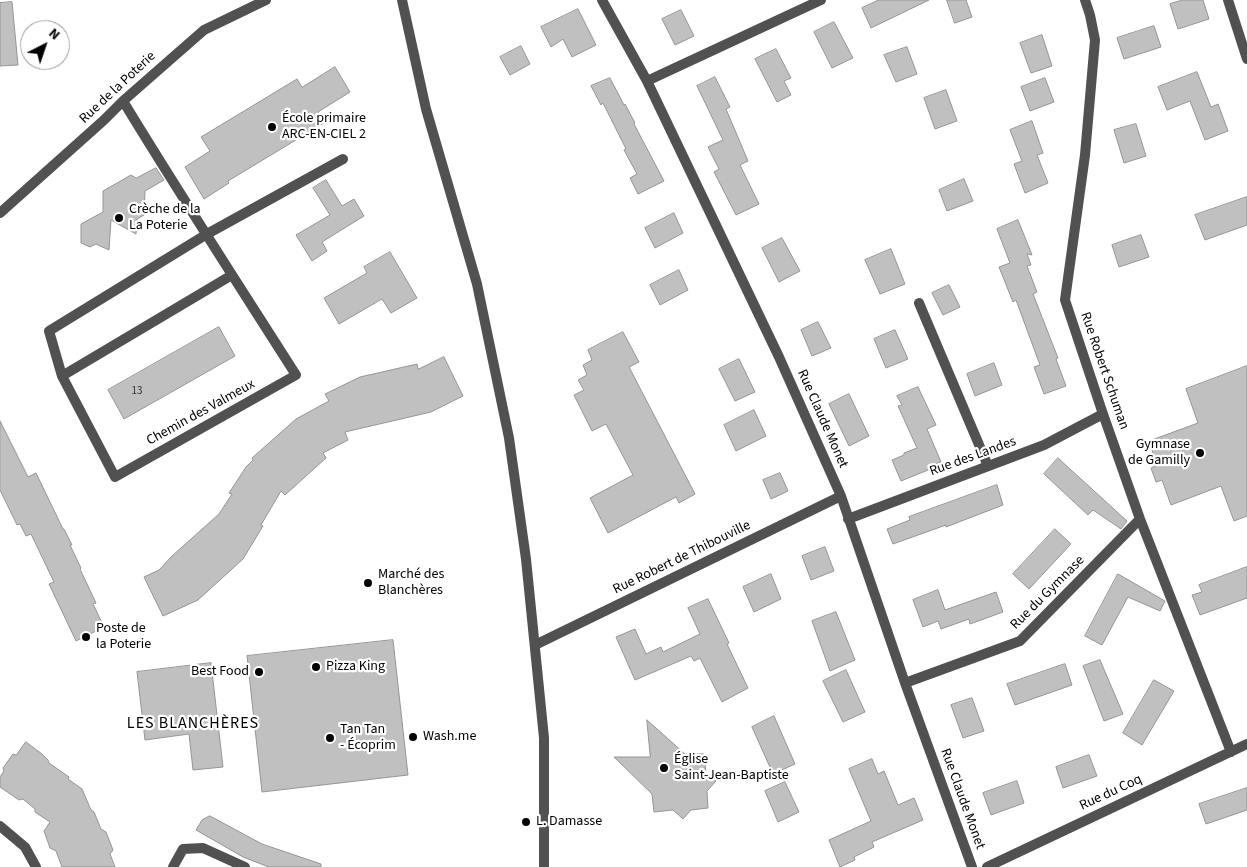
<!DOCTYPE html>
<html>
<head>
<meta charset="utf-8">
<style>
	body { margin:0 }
	#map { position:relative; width:1247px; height:867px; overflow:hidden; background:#fff; font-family:"Source Sans 3",sans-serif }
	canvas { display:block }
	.north { position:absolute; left:20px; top:20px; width:50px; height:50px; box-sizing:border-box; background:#fff; border:1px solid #999; border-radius:50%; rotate:41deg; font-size:14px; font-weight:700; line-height:20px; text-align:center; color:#000 }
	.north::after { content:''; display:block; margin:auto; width:18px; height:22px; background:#000; clip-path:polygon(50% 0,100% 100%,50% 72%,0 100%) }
</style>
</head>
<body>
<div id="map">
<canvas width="1247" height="867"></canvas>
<div class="north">N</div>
</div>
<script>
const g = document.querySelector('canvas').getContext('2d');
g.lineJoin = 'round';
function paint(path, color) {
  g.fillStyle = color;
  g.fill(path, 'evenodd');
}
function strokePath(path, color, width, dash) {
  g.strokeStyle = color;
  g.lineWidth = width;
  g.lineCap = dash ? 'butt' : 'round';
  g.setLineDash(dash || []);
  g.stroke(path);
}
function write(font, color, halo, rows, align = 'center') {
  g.font = font + ' "Source Sans 3",sans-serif';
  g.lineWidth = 4.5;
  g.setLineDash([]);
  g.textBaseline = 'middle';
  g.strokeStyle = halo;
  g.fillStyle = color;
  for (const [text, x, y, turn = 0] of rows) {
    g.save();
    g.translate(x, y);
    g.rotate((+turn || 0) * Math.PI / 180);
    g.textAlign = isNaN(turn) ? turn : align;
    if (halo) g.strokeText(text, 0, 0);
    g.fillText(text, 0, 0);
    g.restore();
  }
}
const building = new Path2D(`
	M879,0h50l-58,28 -9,-20z
	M947,0h19l6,17 -17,6z
	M1183,0h20l6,19 -31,10 -8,-25z
	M12,2l6,63 -18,1v-63z
	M578,9l18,36 -24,12 -9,-18 -12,8 -10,-20z
	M681,10l13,26 -19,9 -13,-26z
	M834,22l19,36 -21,10 -18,-36z
	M1154,26l7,21 -37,12 -7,-21z
	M1042,35l10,31 -21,7 -11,-30z
	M521,46l9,18 -20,11 -10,-18z
	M907,47l10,27 -21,8 -12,-27z
	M776,49l15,29 -7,3 7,14 -14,7 -22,-43z
	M335,67l15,25 -32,20 6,11 -96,58 1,2 -25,16 -19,-32 25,-16 -9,-14 96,-58 5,8z
	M1197,72l14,35 7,-3 10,27 -23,9 -15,-39 -23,9 -9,-23z
	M715,77l15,30 -4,2 22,52 -8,4 19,39 -23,11 -22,-43 5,-3 -11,-22 15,-7 -26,-54z
	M610,78l14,27 1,-1 10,19 -1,1 30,57 -26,13 -8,-16 7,-4 -13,-24 2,-1 -23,-46 -2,2 -10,-19z
	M1045,78l9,24 -24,9 -9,-24z
	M946,90l11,31 -22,8 -11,-31z
	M1032,121l11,32 -6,2 11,28 -23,10 -11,-29 8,-3 -12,-31z
	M1136,124l10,32 -22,7 -10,-33z
	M156,168l8,12 -19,11 -1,24 -7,4 -1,15 -25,-14 -2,30 -13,-6 -6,3 -9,-4v-19l22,-12v-21l28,-16 5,3z
	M964,179l9,22 -26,10 -8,-21z
	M326,180l16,26 12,-7 10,17 -42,26 5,9 -15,10 -16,-26 34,-20 -17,-27z
	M1247,197v28l-42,15 -10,-25z
	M674,213l9,20 -28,15 -10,-20z
	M1018,220l14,35 -5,-1 4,11 -4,1 10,26 -4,2 25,64 -2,1 10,27 -22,8 -10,-27 6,-2 -24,-65 -3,2 -14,-35 11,-4 -13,-34z
	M1141,235l8,22 -30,10 -7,-22z
	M782,238l18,33 -21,11 -17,-34z
	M891,249l14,35 -25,10 -15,-34z
	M390,252l27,46 -26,15 -9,-14 -43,25 -15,-26 43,-25 -3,-6z
	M679,270l9,20 -28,15 -10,-20z
	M949,285l11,22 -17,8 -11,-22z
	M818,322l13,26 -19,8 -11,-26z
	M219,327l16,29 -111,63 -16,-29z
	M895,330l13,29 -22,9 -12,-29z
	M623,332l16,30 -10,5 66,127 -16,9 -3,-6 -68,36 -18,-35 43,-23 -27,-51 -14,7 -18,-36 10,-5 -6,-10 9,-5 -4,-10 9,-5 -4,-10z
	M444,357l19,39 -32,16 -86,20 3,8 -25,13 3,5 -41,37 -4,-4 -20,34 2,1 -20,33 -45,41 -35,16 -19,-39 15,-7 13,-14 47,-42 13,-20 -3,-1 17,-26 7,-7 -1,-2 44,-39 33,-18 -4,-7 35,-17 57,-13 1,5z
	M739,359l16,33 -20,9 -16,-32z
	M994,363l8,22 -27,11 -8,-22z
	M1247,366v150l-13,5 -13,-35 -50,19 -9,-25 -6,2 -5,-14 6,-3 -8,-24 49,-18 -12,-34z
	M918,387l18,38 -9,4 14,33 -9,3 1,3 -32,13 -9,-21 12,-5v-2l13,-5 -19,-42 4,-1 -5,-9z
	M849,394l20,42 -20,10 -20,-42z
	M754,410l12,26 -30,15 -12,-26z
	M0,421l28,56 8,-4 27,56h1l8,16h-2l11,23 -1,1 16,34 -3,1 11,23 -28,14 -27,-57 5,-2 -23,-48 -5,2 -6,-12 -3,1 -17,-35z
	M1058,458l69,63 -6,8 -28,-19 -5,5 -44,-41z
	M780,473l8,18 -17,8 -8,-19z
	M997,485l6,20 -57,22v-2l-53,19 -6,-15 23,-9 -1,-3z
	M1055,529l16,15 -42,45 -16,-15z
	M825,547l9,24 -23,9 -9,-24z
	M1247,567v31l-47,17 -8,-20 10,-3 -3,-7z
	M771,574l10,25 -27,13 -11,-25z
	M1118,574l47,27 -5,10 -32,-14 -26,48 -17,-9z
	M938,590l7,20 51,-18 7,20 -33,12 -1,-5 -28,10 -3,-8 -15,6 -10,-27z
	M708,599l21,44 -2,1 21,44 -26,14 -22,-44 -6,3 -3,-5 -56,24 -19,-43 19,-8 11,25 15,-7 2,5 37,-18 -12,-26z
	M836,612l19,48 -25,11 -18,-50z
	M393,640l15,135 -146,17 -15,-136z
	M1100,660l23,54 -19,7 -21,-55z
	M211,663l12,104 -30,3 -4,-36 -44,6 -8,-68z
	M1065,664l7,21 -57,20 -8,-21z
	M846,670l19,42 -22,10 -20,-41z
	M1154,680l20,11 -32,54 -19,-12z
	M972,698l12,33 -21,7 -12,-33z
	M774,716l21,48 -22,10 -21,-47z
	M647,720l38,34h19l2,19 10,8 -9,10 1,17 -17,2 -8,9 -10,-9 -19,2 -2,-18 -38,-37h36z
	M26,742l16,12 6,6 1,3 20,14 -1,2 14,10 9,21 3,2 7,17 5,3 7,18 -3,4 5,13h-53l-6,-16 -6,-3 -6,-17 6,-9 -15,-10v-3l-12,-10 -4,1 -19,-13v-10l4,-6 -1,-3 10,-14 3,1z
	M1089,755l8,21 -34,12 -7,-21z
	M872,759l6,15 6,-3 14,34 16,-7 9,22 -51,22 2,5 -20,10 1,3 -15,7 -11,-27 42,-19 -22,-52z
	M1017,781l7,22 -33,12 -8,-22z
	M785,782l14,30 -21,10 -13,-31z
	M1247,788v22l-41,14 -7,-20z
	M210,816l52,28 59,20v3h-52l-26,-10 -47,-27 6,-10z`);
paint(building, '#c0c0c0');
strokePath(building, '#959595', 1);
strokePath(new Path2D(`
	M602,0l45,81 132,276 62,139 64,187 67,184
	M1085,0l5,15 5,25 -10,115 -20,145 38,114 37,105 91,233
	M1228,0l19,59
	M647,81l174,-81
	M123,101c56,92 115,183 173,274l-181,102 -53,-101 -13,-45 158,-97 136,-75
	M0,213l104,-93 19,-19 81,-71 62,-30
	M919,303l69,163
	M62,376l170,-101
	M848,519l196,-74 59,-31
	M535,645l306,-149
	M905,683l115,-42 120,-122
	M0,826l25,21 11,20
	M173,867l10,-18 20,-1 42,19
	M987,867l260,-123`), '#515151', 10);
strokePath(new Path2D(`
	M402,0l24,109 51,175 32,154 17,121 18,179v129`), '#515151', 10);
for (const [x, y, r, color] of [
	[272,127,5,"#000"],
	[119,218,5,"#000"],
	[1200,453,5,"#000"],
	[368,583,5,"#000"],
	[86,637,5,"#000"],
	[316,667,5,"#000"],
	[259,672,5,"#000"],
	[413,737,5,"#000"],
	[330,738,5,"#000"],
	[664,768,5,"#000"],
	[526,822,5,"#000"]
]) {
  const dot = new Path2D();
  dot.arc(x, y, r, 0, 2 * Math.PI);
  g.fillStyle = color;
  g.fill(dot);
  strokePath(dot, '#fff', 2);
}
write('11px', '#303030', null, [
	["13",137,392]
]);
write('14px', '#000', '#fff', [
	["Rue de la Poterie",118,88,-43],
	["Rue Robert Schuman",1104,371,71],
	["Chemin des Valmeux",201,413,-29],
	["Rue Claude Monet",822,419,66],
	["Rue des Landes",973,457,-20],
	["Rue Robert de Thibouville",682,558,-26],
	["Rue du Gymnase",1048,593,-45],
	["Rue du Coq",1111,793,-25],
	["Rue Claude Monet",962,799,70]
]);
write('14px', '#000', '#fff', [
	["École primaire",282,119],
	["ARC-EN-CIEL 2",282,135],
	["Crèche de la",129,210],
	["La Poterie",129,226],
	["Gymnase",1190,445,"right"],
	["de Gamilly",1190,461,"right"],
	["Marché des",378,575],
	["Blanchères",378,591],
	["Poste de",96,629],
	["la Poterie",96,645],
	["Pizza King",326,667],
	["Best Food",249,672,"right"],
	["Tan Tan",340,730],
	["- Écoprim",340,746],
	["Wash.me",423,737],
	["Église",674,760],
	["Saint-Jean-Baptiste",674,776],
	["L. Damasse",536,822]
], 'left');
g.letterSpacing = '1px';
write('16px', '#000', '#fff', [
	["LES BLANCHÈRES",193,724]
]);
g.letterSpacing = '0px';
</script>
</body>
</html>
